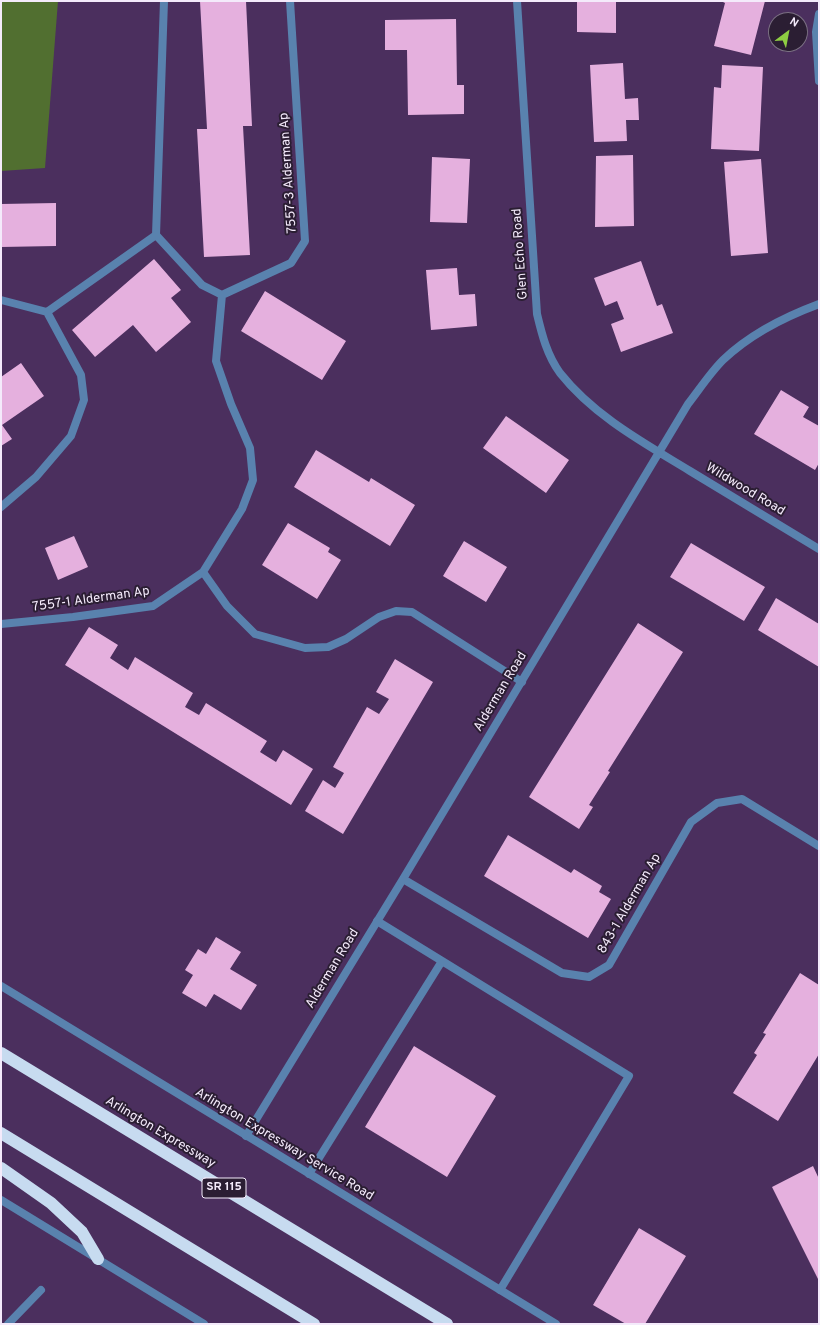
<!DOCTYPE html>
<html>
<head>
<meta charset="utf-8">
<style>
	body { margin:0 }
	#map { position:relative; width:820px; height:1325px; overflow:hidden; background:#4b2f5e; font-family:Overpass,sans-serif }
	canvas { display:block }
	.frame { position:absolute; inset:0; border:2px solid #f4eafb; pointer-events:none }
	.north { position:absolute; left:768px; top:12px; width:40px; height:40px; box-sizing:border-box; background:#2b1e33; border:1px solid #7b7083; border-radius:50%; rotate:32deg; font-size:11px; font-weight:700; line-height:16px; text-align:center; color:#f4eafb }
	.north::after { content:''; display:block; margin:auto; width:14px; height:18px; background:#8ecd42; clip-path:polygon(50% 0,100% 100%,50% 72%,0 100%) }
</style>
</head>
<body>
<div id="map">
<canvas width="820" height="1325"></canvas>
<div class="frame"></div>
<div class="north">N</div>
</div>
<script>
const g = document.querySelector('canvas').getContext('2d');
g.lineJoin = 'round';
function paint(path, color) {
  g.fillStyle = color;
  g.fill(path, 'evenodd');
}
function strokePath(path, color, width, dash) {
  g.strokeStyle = color;
  g.lineWidth = width;
  g.lineCap = dash ? 'butt' : 'round';
  g.setLineDash(dash || []);
  g.stroke(path);
}
function write(font, color, halo, rows, align = 'center') {
  g.font = font + ' Overpass,sans-serif';
  g.lineWidth = 4;
  g.setLineDash([]);
  g.textBaseline = 'middle';
  g.strokeStyle = halo;
  g.fillStyle = color;
  for (const [text, x, y, turn = 0] of rows) {
    g.save();
    g.translate(x, y);
    g.rotate((+turn || 0) * Math.PI / 180);
    g.textAlign = isNaN(turn) ? turn : align;
    if (halo) g.strokeText(text, 0, 0);
    g.fillText(text, 0, 0);
    g.restore();
  }
}
paint(new Path2D(`
	M1,1h57l-13,167 -44,3z`), '#516f30');
paint(new Path2D(`
	M200,1h46l6,125h-9l7,129 -46,2 -7,-128h10z
	M577,1h39v32l-39,-1z
	M721,1h44l-14,54 -37,-9 11,-43z
	M456,19l1,66h7v29l-56,1 -1,-65h-22v-30z
	M623,63l2,36 13,-1 1,22h-13l1,21 -33,1 -4,-77z
	M722,65l41,2 -4,84 -48,-2 3,-62 7,1z
	M633,155l1,71 -39,1 1,-71z
	M432,157l38,2 -3,64 -37,-1z
	M761,159l7,94 -37,3 -7,-94z
	M56,203v43l-55,1v-43z
	M154,259l27,31 -10,8 20,24 -35,30 -23,-27 -38,32 -23,-27z
	M641,261l16,45 5,-2 11,29 -52,19 -10,-28 13,-5 -7,-18 -12,5 -11,-28z
	M457,268l2,27 16,-1 2,32 -46,4 -5,-60z
	M265,291l81,50 -24,39 -81,-49z
	M21,363l23,33 -42,29 10,14 -11,7v-69z
	M781,390l28,17 -6,10 16,9v37l-4,7 -61,-36z
	M506,416l63,44 -23,33 -63,-45z
	M316,450l53,32 2,-4 44,27 -25,41 -96,-59z
	M288,523l42,25 -2,4 13,8 -24,39 -55,-34z
	M74,536l14,31 -30,13 -13,-32z
	M464,541l43,26 -21,35 -43,-26z
	M691,543l74,44 -21,34 -74,-44z
	M776,598l43,26v43l-61,-37z
	M638,623l45,29 -75,119 2,1 -21,33 4,2 -14,22 -50,-32z
	M89,627l29,18 -8,13 18,12 7,-13 58,36 -8,14 14,8 7,-12 61,38 -7,11 16,10 7,-12 30,19 -22,36 -226,-140z
	M395,659l38,23 -90,152 -38,-23 18,-31 12,8 9,-15 -11,-6 34,-60 12,7 10,-15 -13,-7z
	M508,835l63,38 3,-4 28,17 -3,6 12,7 -23,39 -104,-62z
	M216,937l25,15 -11,17 27,16 -16,25 -27,-16 -8,13 -24,-14 11,-18 -8,-5 13,-21 8,5z
	M800,973l19,12v69l-41,67 -45,-28 24,-38 -3,-2 12,-19 -3,-1z
	M414,1046l82,50 -49,81 -82,-50z
	M813,1166l6,13v102l-47,-94z
	M639,1228l47,28 -41,68h-19l-33,-19z`), '#e5b0de');
strokePath(new Path2D(`
	M377,921l252,155 -129,214
	M309,1174l133,-213`), '#5982ae', 8);
strokePath(new Path2D(`
	M517,1l20,313c5,21 10,41 23,59 34,43 84,70 130,98 43,26 86,52 129,78
	M819,14l-3,18 3,49
	M156,235l8,-234
	M156,235l46,50 20,10
	M222,295l69,-32 14,-22 -15,-240
	M1,300l46,12
	M47,312l109,-77
	M1,507l35,-30 35,-41 13,-36 -3,-25 -34,-63
	M203,572l39,-63 11,-29 -3,-32 -19,-44 -15,-43 6,-66
	M1,624l72,-7 80,-11 50,-34 24,34 28,28 50,14 23,-1 18,-8 33,-22 17,-6 16,1 110,70
	M403,879l159,94 27,4 20,-12 82,-143 26,-19 25,-4 77,47
	M246,1136l157,-257 285,-475c11,-14 22,-31 35,-44 27,-26 61,-43 96,-56
	M8,1324l33,-34`), '#5982ae', 8);
strokePath(new Path2D(`
	M1,986l555,338
	M1,1200l203,124`), '#5982ae', 8);
strokePath(new Path2D(`
	M1,1053l446,271
	M1,1133l313,191
	M1,1168l50,35 31,29 16,27`), '#c7dbf0', 12);
for (const [x, y, w] of [
	[224,1188,44]
]) {
  const box = new Path2D();
  box.roundRect(x - w / 2, y - 10, w, 20, 3);
  g.fillStyle = '#2b1e33';
  g.fill(box);
  strokePath(box, '#f4eafb', 1);
}
write('bold 12px', '#f4eafb', null, [
	["SR 115",224,1188]
]);
write('13px', '#f4eafb', '#2b1e33', [
	["7557-3 Alderman Ap",289,173,-94],
	["Glen Echo Road",521,254,-94],
	["Wildwood Road",745,490,31],
	["7557-1 Alderman Ap",91,600,-8],
	["Alderman Road",501,692,-59],
	["843-1 Alderman Ap",630,904,-60],
	["Alderman Road",333,969,-59],
	["Arlington Expressway",160,1133,31],
	["Arlington Expressway Service Road",284,1145,31]
]);
</script>
</body>
</html>
